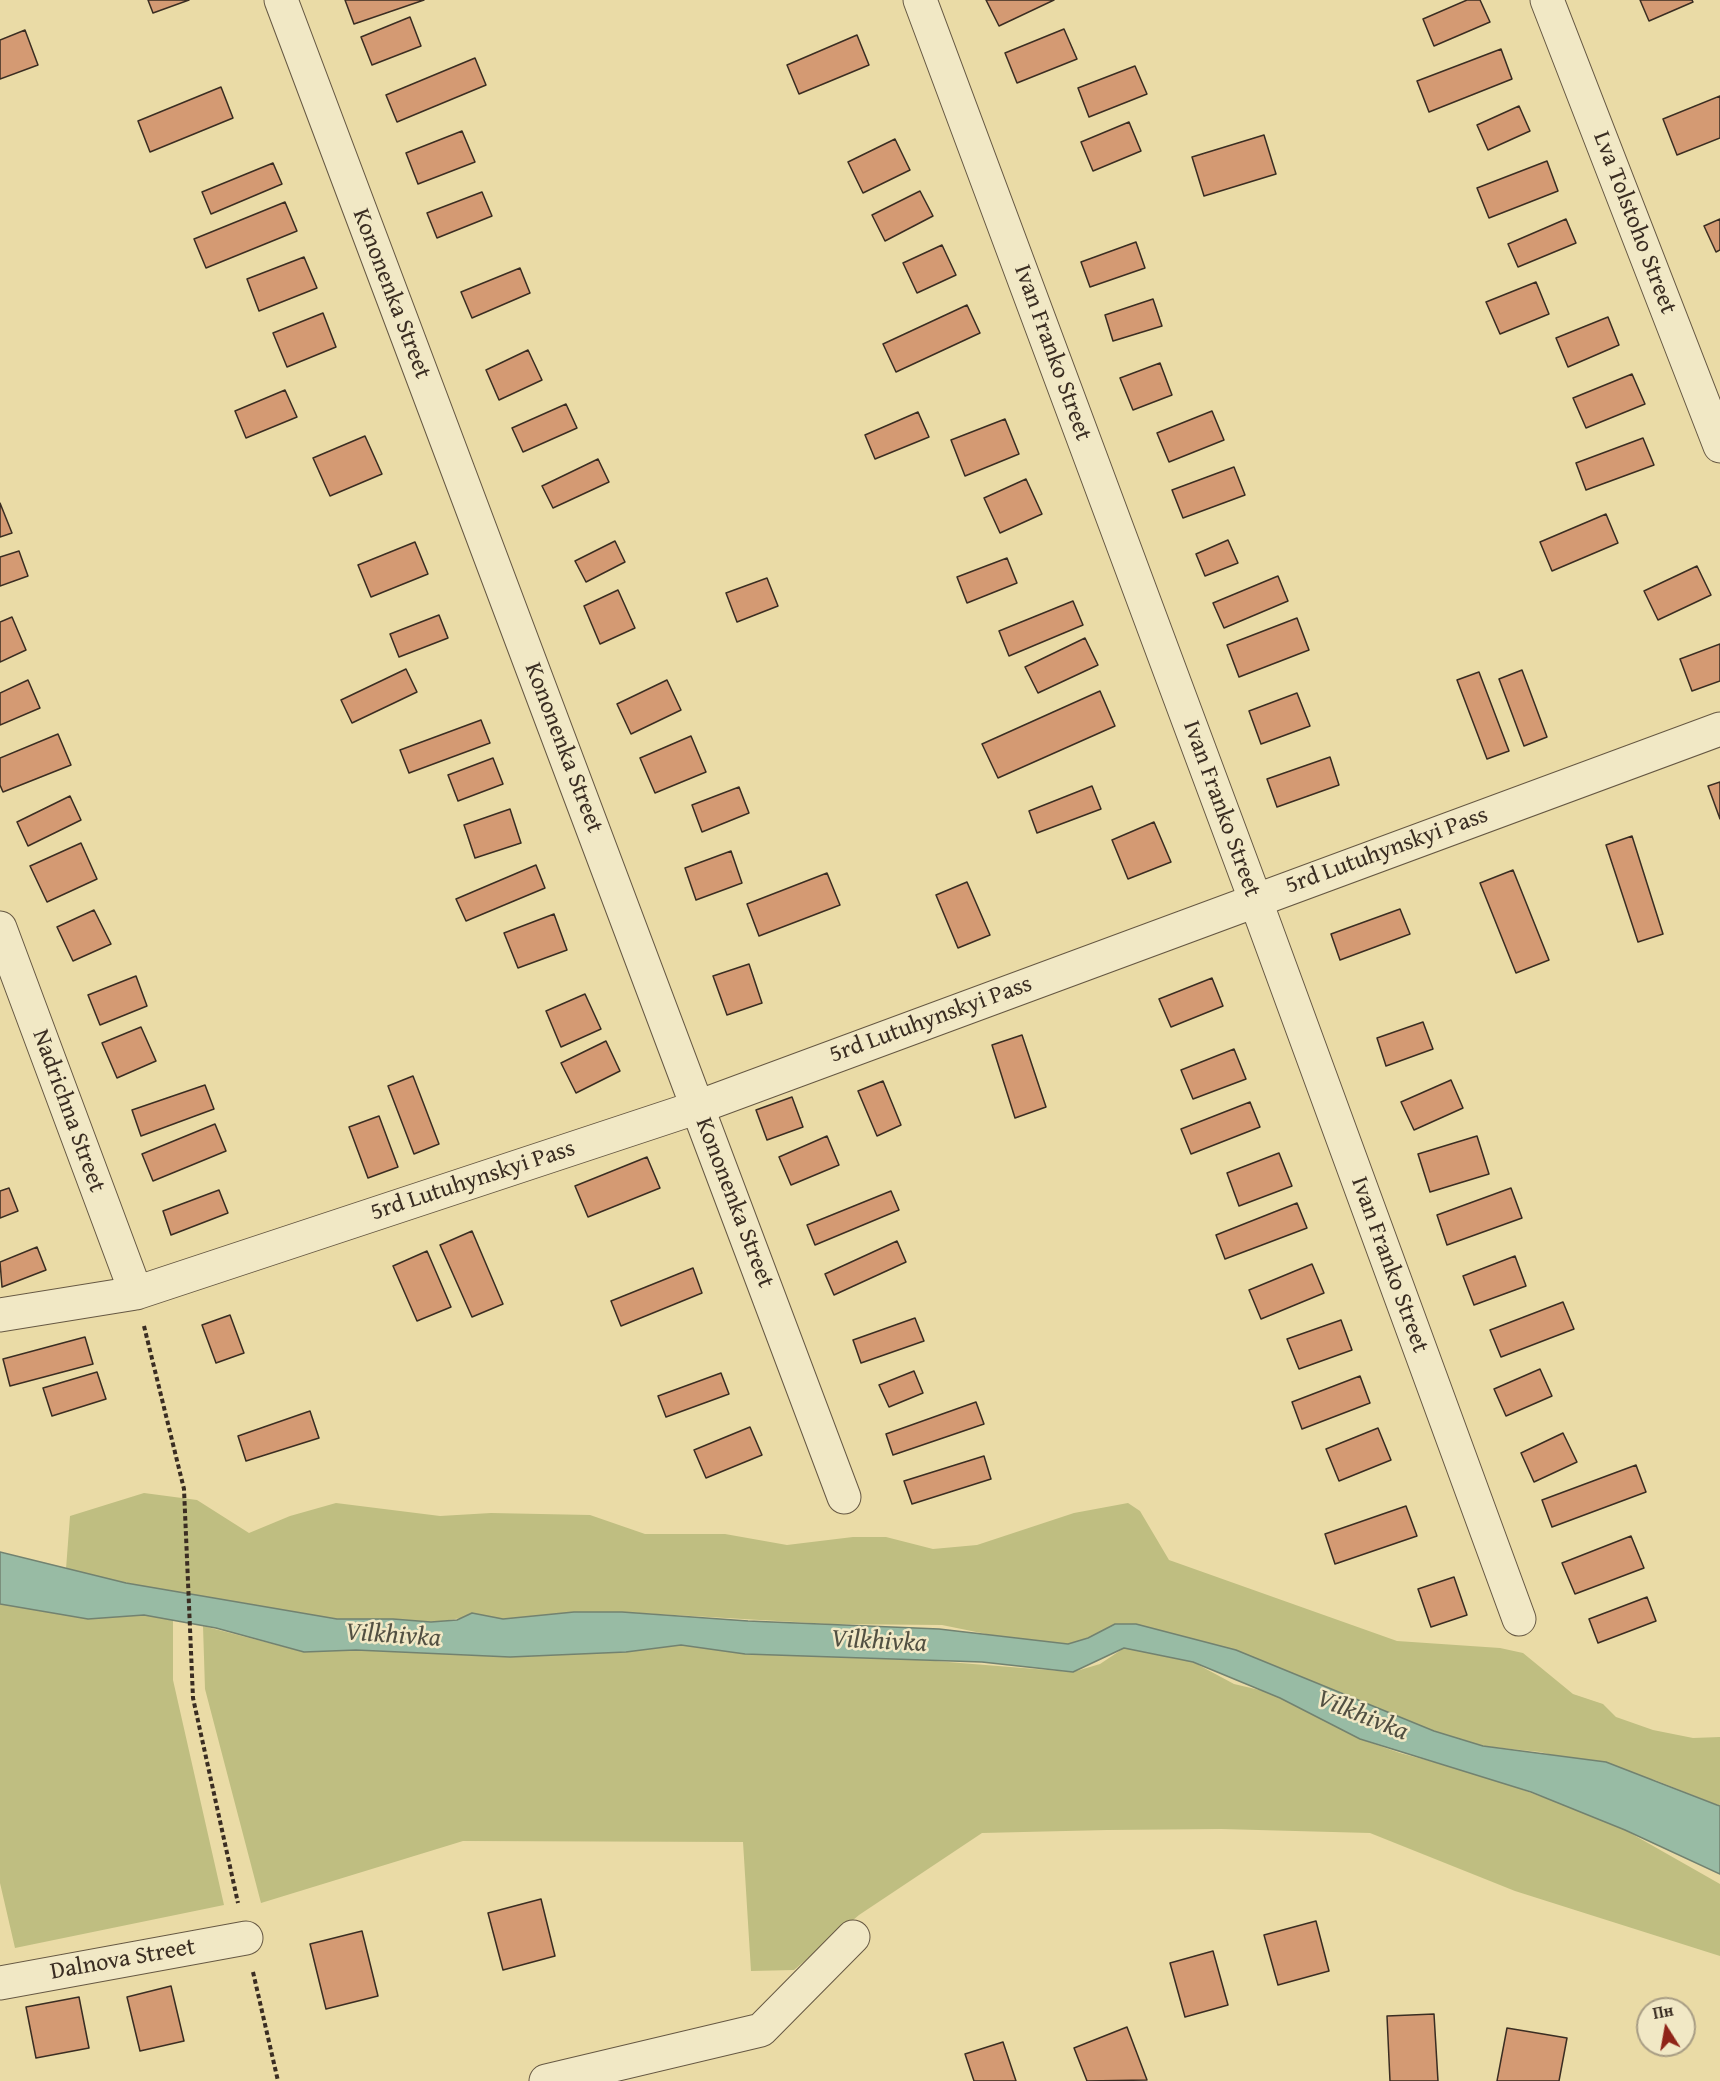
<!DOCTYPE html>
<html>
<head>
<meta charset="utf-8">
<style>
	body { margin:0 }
	#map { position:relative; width:1720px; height:2081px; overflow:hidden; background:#eadba6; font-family:"Gentium Book Plus",serif }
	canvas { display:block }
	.north { position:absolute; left:1636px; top:1997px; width:60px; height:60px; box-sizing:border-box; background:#f1e8c5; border:2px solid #a89d84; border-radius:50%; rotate:349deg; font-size:16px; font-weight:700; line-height:24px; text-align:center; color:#3a2d22 }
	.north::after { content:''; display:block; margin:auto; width:21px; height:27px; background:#8f2418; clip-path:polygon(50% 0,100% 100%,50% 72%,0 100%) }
</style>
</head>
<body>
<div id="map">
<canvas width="1720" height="2081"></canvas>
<div class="north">Пн</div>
</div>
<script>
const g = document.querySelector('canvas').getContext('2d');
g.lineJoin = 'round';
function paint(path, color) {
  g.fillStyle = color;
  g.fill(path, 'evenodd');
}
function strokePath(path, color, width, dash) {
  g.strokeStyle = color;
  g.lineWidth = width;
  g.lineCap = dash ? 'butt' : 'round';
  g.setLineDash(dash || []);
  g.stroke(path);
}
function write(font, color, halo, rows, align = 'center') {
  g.font = font + ' "Gentium Book Plus",serif';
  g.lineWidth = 5;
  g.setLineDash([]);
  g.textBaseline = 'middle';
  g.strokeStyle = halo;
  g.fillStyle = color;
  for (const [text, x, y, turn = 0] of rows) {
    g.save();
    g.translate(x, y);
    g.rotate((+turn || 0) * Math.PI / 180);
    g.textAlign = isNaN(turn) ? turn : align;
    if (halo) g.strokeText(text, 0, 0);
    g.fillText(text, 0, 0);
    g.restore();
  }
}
paint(new Path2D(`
	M144,1493l53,7 52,33 41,-17 46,-13 104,13 51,-3 99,2 55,19h80l62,11 66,-8h33l47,12 44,-4 97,-32 54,-10 12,8 29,49 228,81 103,7 23,5 50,41 30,10 13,13 37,13 40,8 27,-1v69l-65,-26 -115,-28 -57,-6 -49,-15 -198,-81 -121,-26 -27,14 -20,6 -77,-9 -49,-10 -113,-1 -207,-12h-48l-71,7 -31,-6 -11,5 -24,4 -100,-3 -211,-36 -60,-14 4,-53z
	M0,1603l88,16 56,-4 29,5v60l51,225 -209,43 -15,-65z
	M203,1626l101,26 52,-2 154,7 116,-5 55,-7 57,8 185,7 150,12 27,-8 24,-16 69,14 41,22 34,8 92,47 40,14 82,22 74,27 69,28 95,54v72l-205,-65 -145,-58 -149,-4 -114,1 -125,3 -123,82 -65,55 -43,1 -8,-129 -280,-1 -202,62 -56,-214z`), '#bfbe81');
const water = new Path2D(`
	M0,1552l126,31 211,36h56l38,3 26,-2 15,-7 31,6 71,-7h48l126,9 191,8 129,15 20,-6 27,-14h21l100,26 198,81 49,15 123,16 111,43 3,1v68l-95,-44 -94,-38 -171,-53 -80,-41 -87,-36 -69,-14 -51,24 -91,-10 -237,-8 -64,-9 -55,7 -116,5 -154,-7 -52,2 -88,-24 -72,-13 -56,4 -88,-15z`);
paint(water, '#98bba4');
strokePath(water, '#728270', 1.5);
const building = new Path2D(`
	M148,0h41l-36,13z
	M345,0h79l-70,24z
	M986,0h68l-55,26z
	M1467,0h13l10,22 -56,24 -11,-27z
	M1640,0h52l1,2 -44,19z
	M410,17l11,29 -49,19 -11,-28z
	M1064,29l13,30 -60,24 -12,-30z
	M25,30l13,35 -38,14v-39z
	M857,35l12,30 -70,29 -12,-29z
	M1501,49l11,30 -83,33 -12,-31z
	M475,58l11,27 -89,37 -11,-27z
	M1135,66l12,28 -58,23 -11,-29z
	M221,87l12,31 -83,34 -12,-31z
	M1720,96v42l-43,17 -14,-36z
	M1519,106l11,25 -42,19 -11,-25z
	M1129,122l12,29 -48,20 -12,-29z
	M462,131l13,31 -57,22 -12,-31z
	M1264,135l12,39 -72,22 -12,-39z
	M895,139l15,31 -47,23 -15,-31z
	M1547,161l11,30 -69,27 -12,-30z
	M273,163l9,21 -71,30 -9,-22z
	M920,191l13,25 -48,25 -13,-26z
	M482,192l10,24 -55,22 -10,-25z
	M285,202l12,29 -91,37 -12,-29z
	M1566,219l10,24 -58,24 -10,-23z
	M1720,219v31l-4,2 -12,-26z
	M1136,242l9,26 -55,19 -9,-25z
	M942,245l14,30 -39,18 -14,-30z
	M304,257l13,31 -58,23 -12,-32z
	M520,268l10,25 -58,25 -11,-26z
	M1536,282l13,32 -49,20 -14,-32z
	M1153,299l9,27 -49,15 -8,-26z
	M967,305l13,28 -84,39 -13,-28z
	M323,313l13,34 -49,20 -14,-34z
	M1608,317l11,28 -51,22 -12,-29z
	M528,350l14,30 -43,20 -13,-30z
	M1160,363l12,32 -39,15 -13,-32z
	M1632,374l13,30 -59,24 -13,-30z
	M285,390l12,27 -51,21 -11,-27z
	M566,404l11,24 -54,24 -11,-24z
	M1212,411l12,29 -55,22 -12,-29z
	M918,412l11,25 -54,22 -10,-24z
	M1005,419l14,35 -54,22 -14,-36z
	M365,436l17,38 -52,22 -17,-38z
	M1643,438l11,27 -68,25 -10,-27z
	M598,459l11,23 -56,26 -11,-22z
	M1234,467l11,28 -62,23 -11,-28z
	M1026,479l16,35 -42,19 -16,-35z
	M0,503l12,30 -12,4z
	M1606,514l12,29 -66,28 -12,-29z
	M1228,540l10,23 -33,13 -9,-22z
	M615,541l10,21 -39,20 -11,-21z
	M415,542l13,32 -57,23 -13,-32z
	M19,551l9,25 -28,10v-29z
	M1007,558l10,25 -50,20 -10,-26z
	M1697,566l14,29 -53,25 -14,-29z
	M1278,576l10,25 -64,27 -11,-25z
	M767,578l11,28 -41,16 -11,-29z
	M618,590l17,38 -35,16 -16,-38z
	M1073,601l10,24 -74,31 -10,-25z
	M439,615l9,23 -49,19 -9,-23z
	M12,617l14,33 -26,12v-40z
	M1297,618l12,32 -70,27 -12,-32z
	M1085,638l13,27 -60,28 -13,-26z
	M1720,644v37l-28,10 -12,-32z
	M406,669l11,23 -65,31 -11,-23z
	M1522,670l25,67 -23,9 -25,-67z
	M1479,672l30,79 -22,8 -30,-79z
	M28,680l12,28 -40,17v-32z
	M667,680l14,30 -50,24 -14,-30z
	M1100,691l15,35 -117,52 -16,-34z
	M1297,693l13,33 -49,18 -12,-33z
	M481,720l9,23 -81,30 -9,-23z
	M58,734l13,31 -68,27 -3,-7v-27z
	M691,736l15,36 -51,21 -15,-35z
	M1330,757l9,28 -62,22 -10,-28z
	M493,758l10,26 -45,17 -10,-26z
	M1720,782v37l-12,-33z
	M1092,786l9,23 -64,24 -8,-22z
	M739,787l10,26 -47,19 -10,-27z
	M70,796l11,24 -53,26 -11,-24z
	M510,809l11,34 -46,15 -11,-33z
	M1154,822l17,40 -43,17 -16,-39z
	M1632,836l31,98 -25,8 -32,-97z
	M81,843l16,36 -50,23 -17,-36z
	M731,851l11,32 -46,17 -11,-32z
	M536,865l9,23 -79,33 -10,-22z
	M1513,870l36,90 -33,13 -36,-90z
	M827,873l13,32 -81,31 -12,-32z
	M967,882l23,53 -32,13 -22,-53z
	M1400,909l10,25 -70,26 -9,-26z
	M94,910l17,34 -38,17 -16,-34z
	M554,914l13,36 -49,18 -14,-35z
	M749,964l13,39 -35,12 -14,-39z
	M136,976l11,30 -47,19 -12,-30z
	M1212,978l11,28 -52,21 -12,-28z
	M585,994l16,35 -40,18 -15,-36z
	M1423,1022l10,27 -47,17 -9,-28z
	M141,1027l15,34 -39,17 -15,-35z
	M1022,1035l24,72 -31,11 -23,-73z
	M606,1041l14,30 -44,22 -15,-30z
	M1234,1049l12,30 -53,20 -12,-29z
	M413,1076l26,68 -25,10 -26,-68z
	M1451,1080l12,28 -49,22 -13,-28z
	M883,1081l18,44 -24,11 -19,-45z
	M205,1085l9,24 -73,27 -9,-26z
	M792,1097l11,30 -36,13 -11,-30z
	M1250,1102l10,25 -69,27 -10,-25z
	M379,1116l19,51 -30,11 -19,-51z
	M215,1124l11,27 -73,30 -11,-27z
	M827,1136l12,29 -48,20 -12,-28z
	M1477,1136l12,38 -59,18 -12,-38z
	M1279,1153l13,33 -53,20 -12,-33z
	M647,1157l13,31 -72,29 -13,-31z
	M9,1188l9,23 -18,7v-27z
	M1511,1188l11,30 -75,27 -10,-30z
	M219,1190l9,23 -57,22 -8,-24z
	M891,1191l8,19 -84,35 -8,-20z
	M1297,1203l10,25 -82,31 -9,-24z
	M472,1231l31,73 -31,13 -32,-72z
	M897,1241l9,21 -72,33 -9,-21z
	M37,1247l9,23 -44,17 -2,-25z
	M427,1251l24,56 -34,14 -24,-55z
	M1515,1256l11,30 -52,19 -11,-29z
	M1312,1264l12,29 -63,26 -12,-29z
	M693,1268l9,25 -81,33 -10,-25z
	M1563,1302l11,27 -73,28 -11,-27z
	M230,1315l14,38 -28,10 -14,-38z
	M915,1318l9,23 -63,22 -8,-23z
	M1341,1320l11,30 -53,19 -12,-30z
	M85,1337l8,27 -83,22 -7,-27z
	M1540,1369l12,27 -46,20 -12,-27z
	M914,1371l9,22 -34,14 -10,-22z
	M97,1372l9,27 -54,17 -9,-28z
	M721,1373l8,21 -63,23 -8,-21z
	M1360,1376l10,27 -68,26 -10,-27z
	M976,1402l8,22 -91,31 -7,-21z
	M310,1411l9,27 -73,23 -8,-25z
	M750,1427l12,28 -56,23 -12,-28z
	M1378,1428l13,32 -52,21 -13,-32z
	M1563,1433l14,29 -43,20 -13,-29z
	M984,1456l7,23 -79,25 -8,-23z
	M1636,1465l10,27 -94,35 -10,-27z
	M1406,1506l11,30 -82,28 -10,-30z
	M1631,1536l13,32 -69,26 -13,-31z
	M1454,1577l13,38 -36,12 -13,-38z
	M1647,1597l9,24 -58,22 -9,-24z
	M541,1899l14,57 -52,14 -15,-57z
	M1316,1921l13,50 -51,14 -14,-50z
	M362,1931l16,65 -52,13 -16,-65z
	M1213,1951l15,54 -43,12 -15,-54z
	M171,1986l13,55 -44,10 -13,-54z
	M79,1997l10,51 -53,10 -10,-51z
	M1434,2014l4,67h-48l-3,-65z
	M1127,2027l20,53 -60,1 -13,-33z
	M1507,2028l60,10 -8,43h-62z
	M1003,2042l13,39h-42l-9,-27z`);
paint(building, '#d49a73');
strokePath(building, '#3a2d22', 1.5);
const street = new Path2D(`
	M281,0l563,1497
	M920,0l335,899 264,720
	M1547,0l173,446
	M0,928l136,365
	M0,1315l136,-22 562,-186 1022,-378
	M0,1983l246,-45
	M546,2081l215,-51 92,-93`);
strokePath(street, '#665843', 35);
strokePath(new Path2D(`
	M144,1326l40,163 9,209 45,205
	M253,1972l25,109`), '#3a2d22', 4, [4.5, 3]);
strokePath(street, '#f1e8c5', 33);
write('24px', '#3a2d22', '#f1e8c5', [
	["Lva Tolstoho Street",1634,223,69],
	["Kononenka Street",391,294,69],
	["Ivan Franko Street",1052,353,70],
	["Kononenka Street",563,748,69],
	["Ivan Franko Street",1221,809,70],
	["5rd Lutuhynskyi Pass",1387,851,-20],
	["5rd Lutuhynskyi Pass",931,1020,-20],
	["Nadrichna Street",68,1111,70],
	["5rd Lutuhynskyi Pass",473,1181,-18],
	["Kononenka Street",734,1203,69],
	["Ivan Franko Street",1389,1265,70],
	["Dalnova Street",123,1960,-10]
]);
write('italic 26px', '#525042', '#f1e8c5', [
	["Vilkhivka",393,1636,4],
	["Vilkhivka",879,1642,3],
	["Vilkhivka",1362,1716,22]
]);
</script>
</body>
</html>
